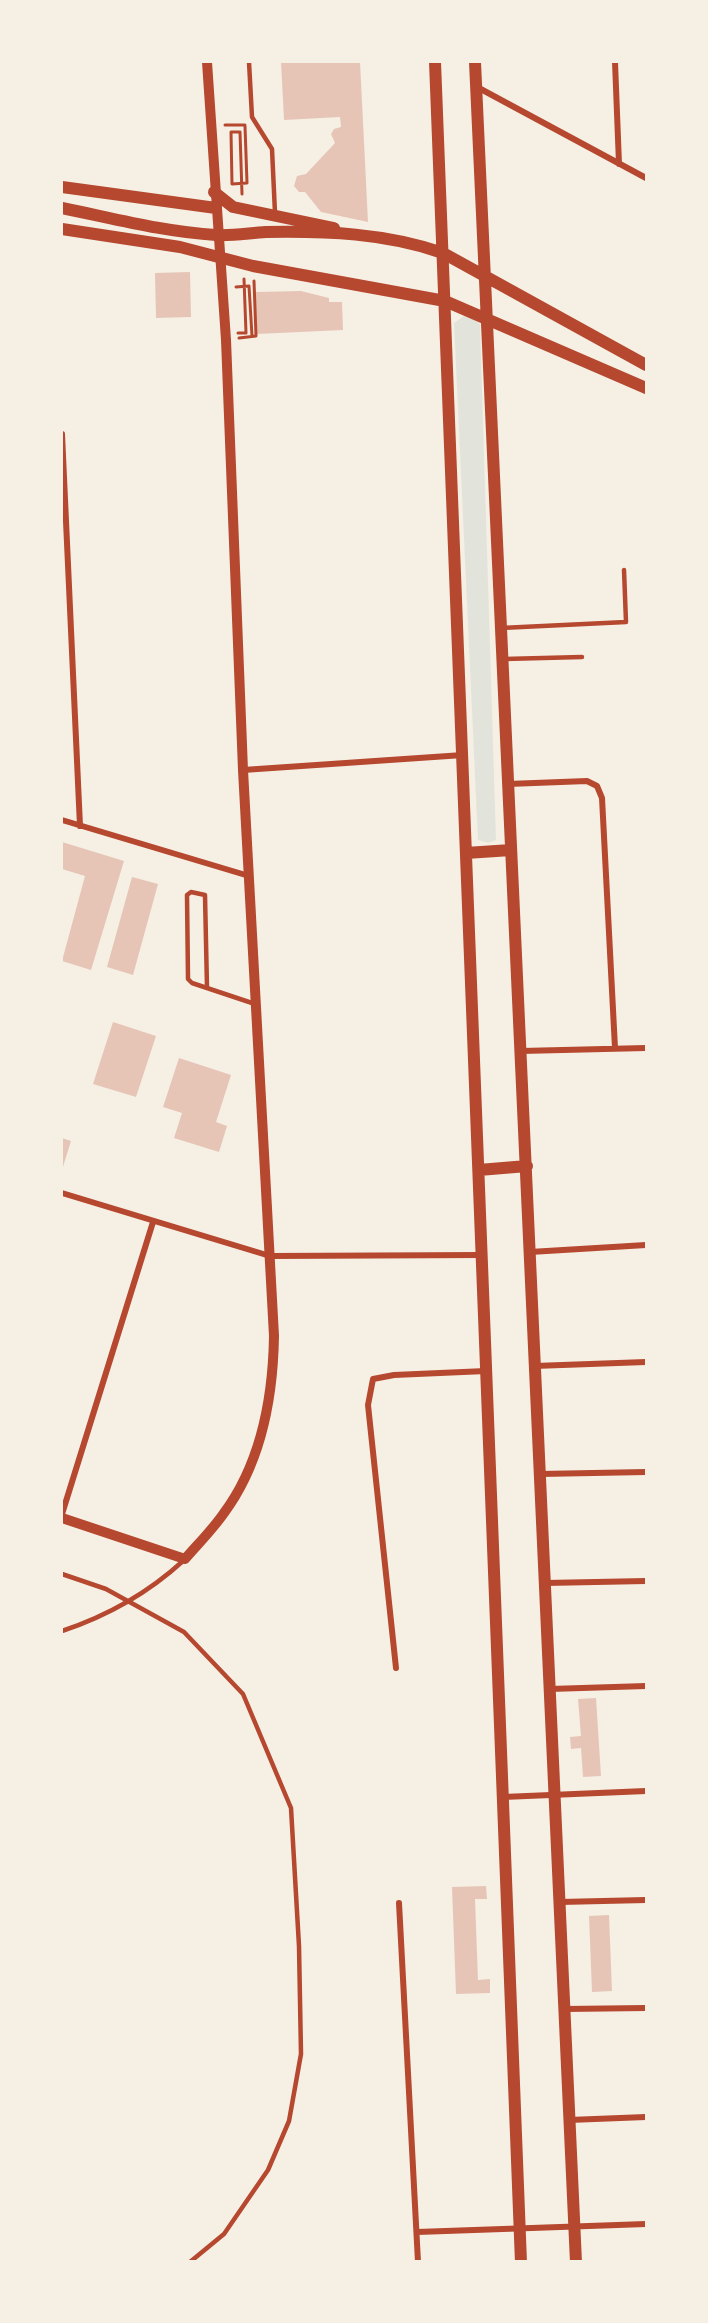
<!DOCTYPE html>
<html>
<head>
<meta charset="utf-8">
<style>
	body { margin:0 }
	#map { position:relative; width:708px; height:2323px; overflow:hidden; background:#f6efe4; font-family:"DM Sans",sans-serif }
	canvas { display:block }
	.frame { position:absolute; inset:0; border:63px solid #f6efe4; pointer-events:none }
</style>
</head>
<body>
<div id="map">
<canvas width="708" height="2323"></canvas>
<div class="frame"></div>
</div>
<script>
const g = document.querySelector('canvas').getContext('2d');
g.lineJoin = 'round';
function paint(path, color) {
  g.fillStyle = color;
  g.fill(path, 'evenodd');
}
function strokePath(path, color, width, dash) {
  g.strokeStyle = color;
  g.lineWidth = width;
  g.lineCap = dash ? 'butt' : 'round';
  g.setLineDash(dash || []);
  g.stroke(path);
}
paint(new Path2D(`
	M464,316l12,2 4,7 16,515 -8,3 -10,-3 -24,-517z`), '#e2e4dc');
paint(new Path2D(`
	M281,62h79l8,160 -47,-10 -16,-20h-6l-5,-6 3,-10 9,-2 29,-31 -4,-9 3,-5 7,-2 -1,-10 -56,3z
	M190,272l1,45 -35,1 -1,-45z
	M301,291l28,7v4h13l1,28 -86,4 -2,-42z
	M62,842l62,19 -33,109 -29,-9 23,-85 -23,-7z
	M132,877l26,7 -25,91 -26,-8z
	M113,1022l43,14 -20,61 -43,-13z
	M179,1058l52,17 -15,47 11,4 -8,26 -45,-14 8,-25 -19,-6z
	M62,1138l9,3 -9,29z
	M596,1698l5,78 -18,1 -2,-29 -10,1 -1,-12 11,-1 -3,-37z
	M486,1886l1,13h-12l3,81 12,-1v14l-34,1 -4,-107z
	M609,1915l3,76 -20,1 -3,-76z`), '#e6c5b7');
strokePath(new Path2D(`
	M225,125h20
	M242,194l-2,-62h-9l1,52 15,-1 -2,-57
	M236,287l13,-1 3,50
	M238,333h8l-2,-54
	M239,338l17,-2 -2,-55`), '#b5482f', 3);
strokePath(new Path2D(`
	M249,62l3,55 20,32 3,64
	M501,628l125,-6 -2,-52
	M504,659l78,-2
	M207,988l-2,-93 -14,-3 -4,3 1,84 4,4 63,21
	M62,1574l44,15 78,43 59,62 48,114 8,138 2,108 -12,67 -21,49 -44,64 -34,28
	M62,1631c45,-15 86,-38 121,-70`), '#b5482f', 4.5);
strokePath(new Path2D(`
	M615,62l4,102
	M477,87l169,91
	M62,434l18,392
	M243,770l220,-15
	M508,784l79,-3 10,5 5,12 13,250
	M62,820l187,56
	M521,1051l125,-3
	M62,1193l208,63 211,-1
	M530,1252l116,-7
	M534,1366l112,-4
	M540,1474l106,-2
	M62,1514l91,-292
	M545,1583l101,-2
	M396,1668l-28,-263 5,-26 21,-4 92,-4
	M550,1689l96,-3
	M503,1797l143,-6
	M560,1902l86,-2
	M399,1903l19,359
	M565,2009l81,-1
	M569,2120l77,-3
	M417,2232l229,-8`), '#b5482f', 6);
strokePath(new Path2D(`
	M62,1518l123,41c13,-15 28,-30 39,-46 37,-50 49,-116 50,-177l-31,-566 -17,-430 -19,-278`), '#b5482f', 10);
strokePath(new Path2D(`
	M435,62l86,2200
	M475,62l101,2200
	M62,187l154,21
	M214,192l19,15 101,21
	M62,208c50,10 102,24 154,27 16,1 33,-2 50,-3 60,-1 120,1 177,21l203,112
	M62,229l118,18 73,19 192,35 201,87
	M466,853l45,-3
	M479,1170l48,-4`), '#b5482f', 12);
</script>
</body>
</html>
